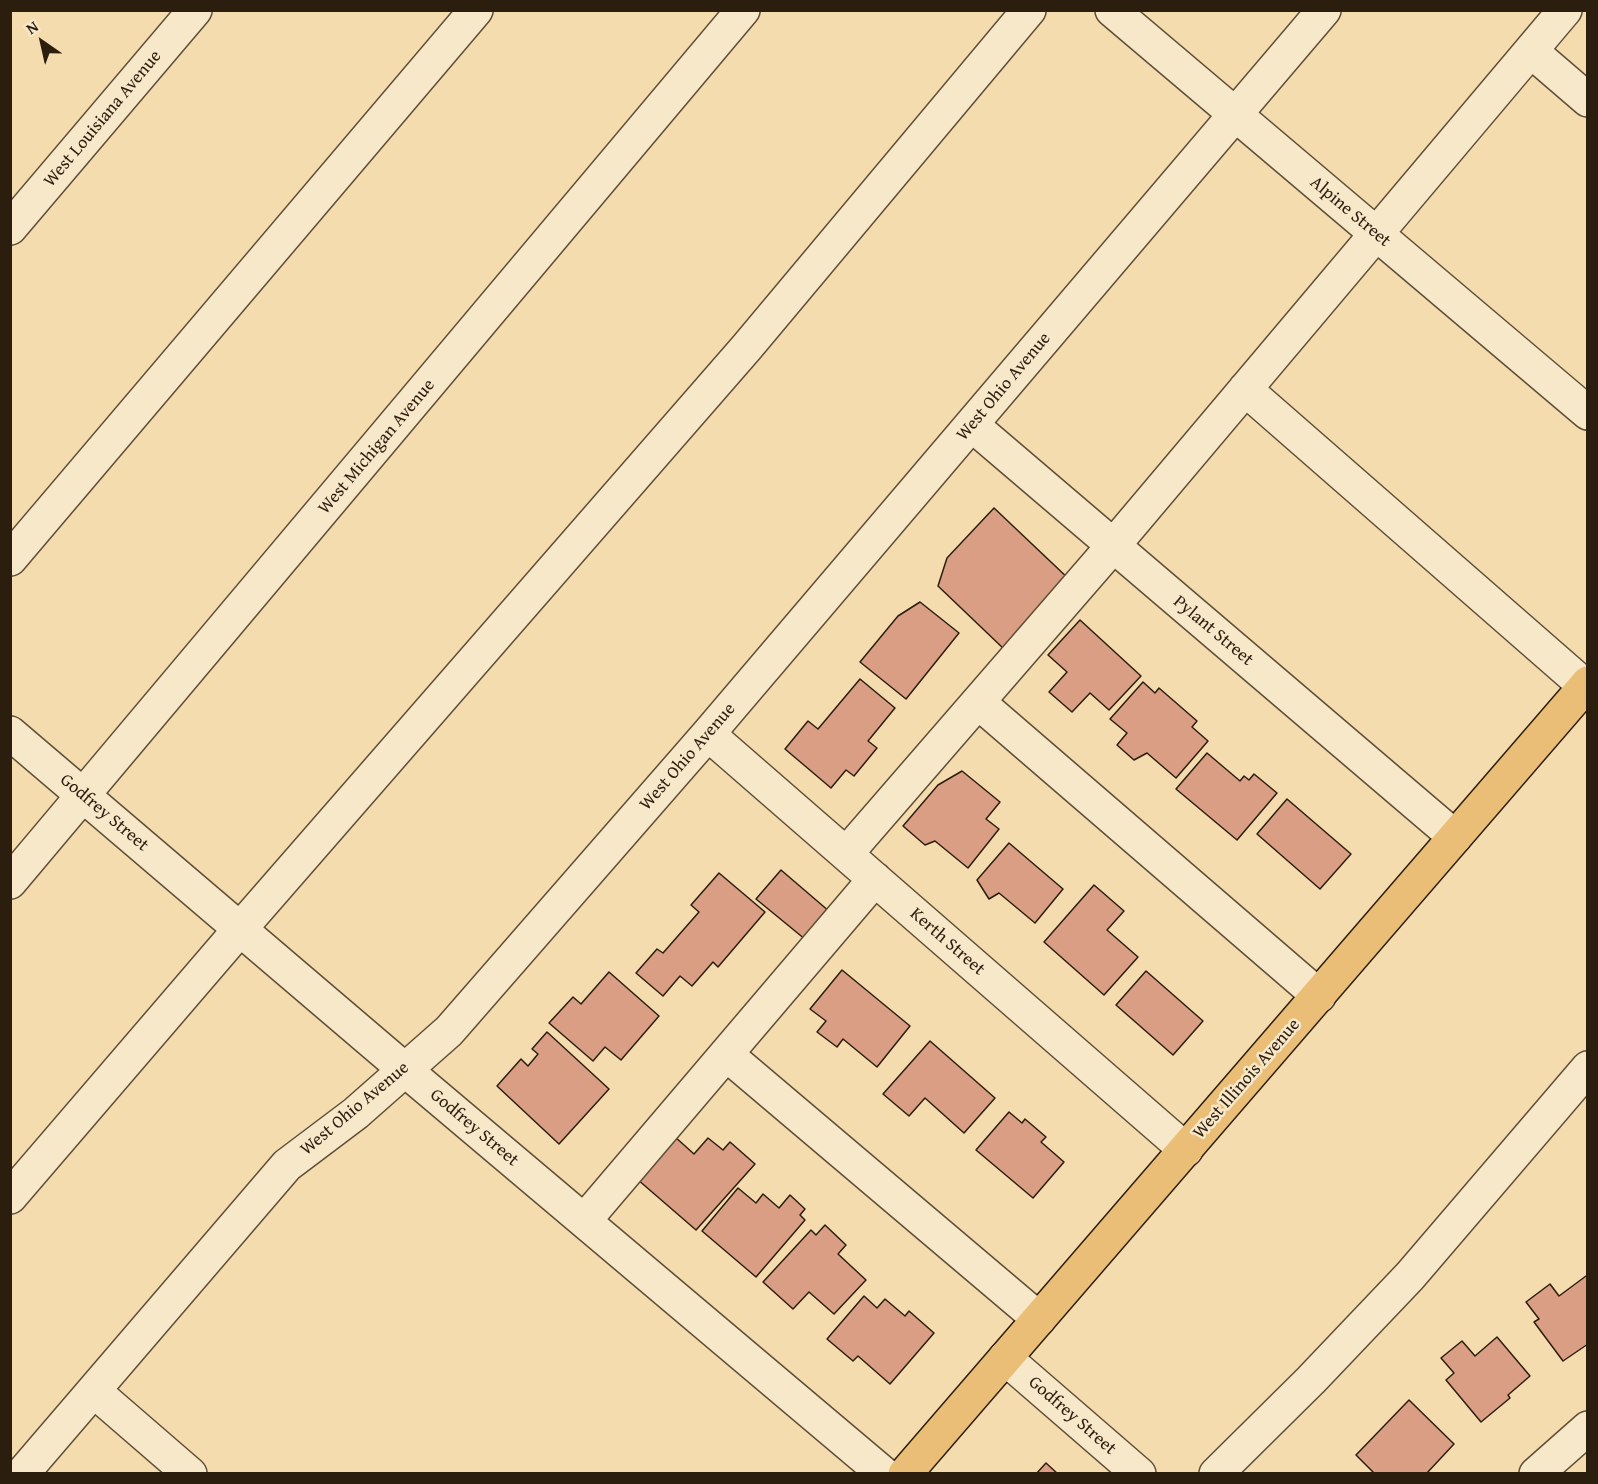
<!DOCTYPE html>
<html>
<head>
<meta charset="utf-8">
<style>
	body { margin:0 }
	#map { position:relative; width:1598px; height:1484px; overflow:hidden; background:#f4dcae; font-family:"Gentium Book Plus",serif }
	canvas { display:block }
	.frame { position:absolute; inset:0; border:12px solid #2c1e0f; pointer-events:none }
	.north { position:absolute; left:12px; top:12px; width:60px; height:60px; -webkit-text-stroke:4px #f8e8ca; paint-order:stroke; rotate:326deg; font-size:16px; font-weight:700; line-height:24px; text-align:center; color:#2c1e0f }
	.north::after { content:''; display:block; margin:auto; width:21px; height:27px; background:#2c1e0f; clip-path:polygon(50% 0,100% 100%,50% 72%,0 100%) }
</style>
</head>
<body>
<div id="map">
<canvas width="1598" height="1484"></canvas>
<div class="frame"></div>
<div class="north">N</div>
</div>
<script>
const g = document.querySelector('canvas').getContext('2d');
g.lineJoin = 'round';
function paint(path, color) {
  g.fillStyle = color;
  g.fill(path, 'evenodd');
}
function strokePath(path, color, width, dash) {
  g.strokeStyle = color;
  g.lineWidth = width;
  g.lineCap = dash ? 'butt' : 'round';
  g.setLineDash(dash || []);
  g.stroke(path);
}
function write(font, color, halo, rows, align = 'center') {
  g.font = font + ' "Gentium Book Plus",serif';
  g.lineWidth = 5;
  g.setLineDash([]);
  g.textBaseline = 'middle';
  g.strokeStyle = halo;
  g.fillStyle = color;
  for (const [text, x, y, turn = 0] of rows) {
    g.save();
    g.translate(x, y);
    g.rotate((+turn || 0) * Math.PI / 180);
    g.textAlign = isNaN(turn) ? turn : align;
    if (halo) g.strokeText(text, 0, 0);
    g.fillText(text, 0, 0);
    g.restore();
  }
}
const building = new Path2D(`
	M994,508l77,73 -66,69 -67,-64 9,-28z
	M920,602l39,31 -53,66 -46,-37 38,-46z
	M1080,620l61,56 -32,34 -19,-17 -18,19 -23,-20 18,-20 -19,-17z
	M860,679l35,29 -27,33 9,7 -23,28 -8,-6 -15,18 -46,-39 23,-28 10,8z
	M1143,682l12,11 4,-5 38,33 -5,6 16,14 -32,37 -29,-25 -13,7 -17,-15 10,-12 -17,-14z
	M1207,753l33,28 4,-5 5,4 5,-6 23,19 -40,47 -61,-51z
	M962,771l38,31 -14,17 13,10 -31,39 -33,-27 -10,4 -22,-19 35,-41z
	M1287,799l64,55 -31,35 -63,-55z
	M1009,843l54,46 -28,34 -36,-30 -10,6 -12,-19z
	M781,870l49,42 -24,28 -50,-41z
	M719,873l46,39 -47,55 -5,-5 -21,24 -12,-10 -17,20 -27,-23 21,-24 6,4 36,-41 -8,-7z
	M1094,885l30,26 -17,19 31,27 -34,38 -60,-53z
	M842,970l68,56 -33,41 -34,-28 -6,8 -20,-15 9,-11 -16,-12z
	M1146,971l57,50 -30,34 -57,-50z
	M609,972l50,44 -38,44 -16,-13 -12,14 -44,-38 24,-26 8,7z
	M547,1032l62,57 -50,55 -62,-58 24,-27 7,7 10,-12 -6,-5z
	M930,1041l65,57 -31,35 -39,-35 -16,18 -26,-22z
	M1009,1112l13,11 3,-4 21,18 -5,5 23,20 -31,36 -57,-48z
	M674,1136l20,18 14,-16 15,12 7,-8 25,22 -59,66 -59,-51z
	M738,1188l18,15 7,-9 16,14 11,-13 15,14 -5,6 5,5 -49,57 -54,-46z
	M825,1225l21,20 -8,9 28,26 -32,34 -25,-22 -16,17 -30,-27 48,-52 5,5z
	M1586,1276l2,2v66l-25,17 -29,-39 5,-3 -13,-17 24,-18 9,12z
	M864,1296l13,12 8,-9 20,17 4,-5 25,22 -44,51 -32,-28 -5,5 -26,-22z
	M1497,1337l33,39 -22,19 2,3 -29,24 -35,-42 8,-7 -13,-15 21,-17 13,15z
	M1409,1400l45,44 -28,30h-51l-19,-19z
	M1046,1463l12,11h-22z`);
paint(building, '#da9e84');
strokePath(building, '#2c1e0f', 1.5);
const minor = new Path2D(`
	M1112,10l476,403
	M1531,51l57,49
	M10,228l185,-218
	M1245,389l340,297
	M972,425l483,412
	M10,559l466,-549
	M978,702l341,294
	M10,733l394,336 480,405
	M708,734l478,416
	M846,854l267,-308 452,-536
	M10,882l733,-872
	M726,1054l313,265
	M10,1197l230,-268 507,-582 282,-337
	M584,1221l291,-342
	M1005,1358l134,116
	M94,1391l96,83
	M22,1474l265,-309 69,-52 93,-82 259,-297 616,-724
	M1216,1474l95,-94 99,-104 178,-208
	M1536,1474l52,-46`);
const major = new Path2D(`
	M905,1474l683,-791`);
strokePath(minor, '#5e4e37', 36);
strokePath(major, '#2c1e0f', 36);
strokePath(minor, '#f8e8ca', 33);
strokePath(major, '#eabe77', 33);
write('18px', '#2c1e0f', '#f8e8ca', [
	["West Louisiana Avenue",103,119,-50],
	["Alpine Street",1350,212,40],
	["West Ohio Avenue",1004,387,-50],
	["West Michigan Avenue",377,447,-50],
	["Pylant Street",1213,631,40],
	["West Ohio Avenue",688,757,-49],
	["Godfrey Street",104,813,40],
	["Kerth Street",947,942,41],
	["West Illinois Avenue",1247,1079,-49],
	["West Ohio Avenue",355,1109,-40],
	["Godfrey Street",474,1128,40],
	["Godfrey Street",1072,1416,41]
]);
</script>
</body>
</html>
